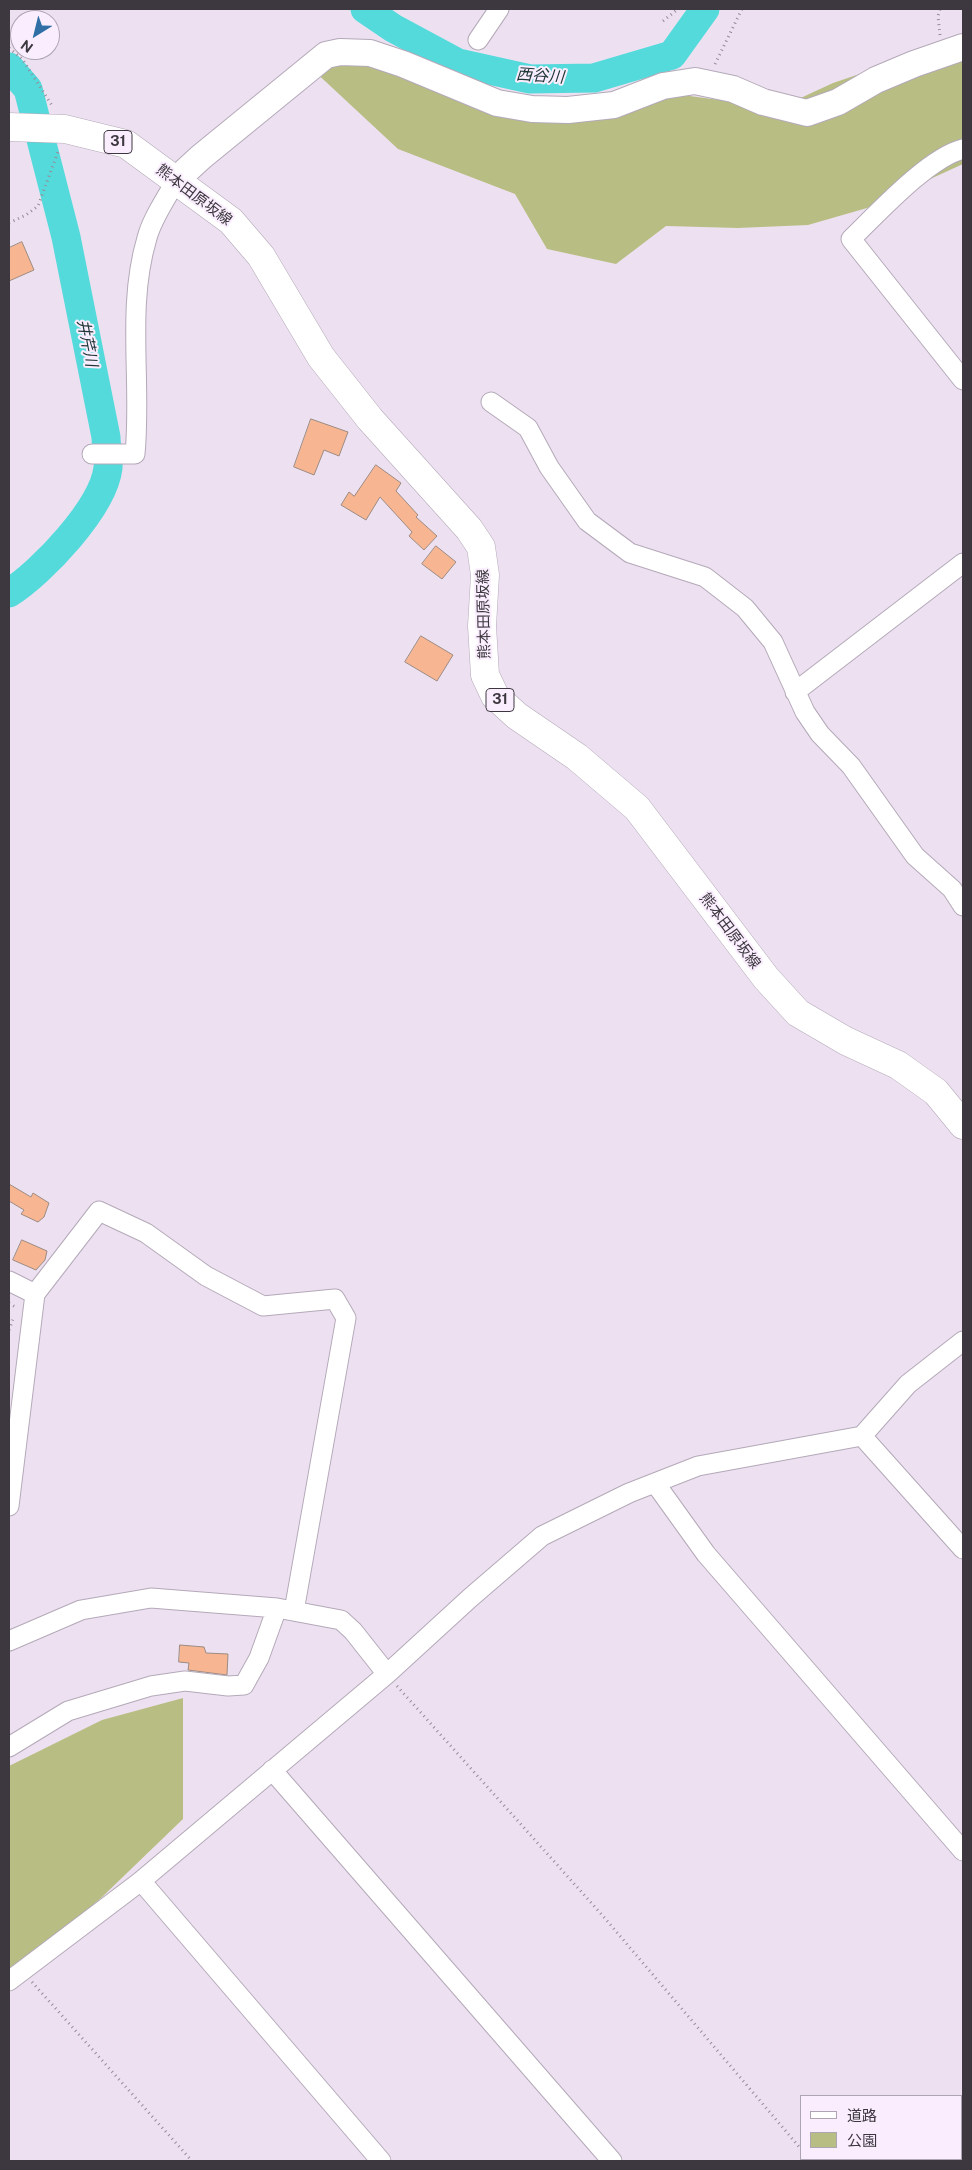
<!DOCTYPE html>
<html>
<head>
<meta charset="utf-8">
<style>
	body { margin:0 }
	#map { position:relative; width:972px; height:2170px; overflow:hidden; background:#ede1f1; font-family:"Public Sans","Noto Sans JP",sans-serif }
	canvas { display:block }
	.frame { position:absolute; inset:0; border:10px solid #3d383f; pointer-events:none }
	.legend { position:absolute; left:800px; top:2095px; width:162px; height:65px; box-sizing:border-box; background:#faeefe; border:1px solid #aea5b2; margin:0; padding:6px 9px; list-style:none; font-size:15px; color:#3d383f }
	.legend li { display:flex; align-items:center; gap:10px; height:25px }
	.legend b { width:25px; border:1px solid #aea5b2 }
	.north { position:absolute; left:10px; top:10px; width:50px; height:50px; box-sizing:border-box; background:#faeefe; border:1px solid #aea5b2; border-radius:50%; rotate:216deg; font-size:14px; font-weight:700; line-height:20px; text-align:center; color:#3d383f }
	.north::after { content:''; display:block; margin:auto; width:18px; height:22px; background:#306fa6; clip-path:polygon(50% 0,100% 100%,50% 72%,0 100%) }
</style>
</head>
<body>
<div id="map">
<canvas width="972" height="2170"></canvas>
<div class="frame"></div>
<ul class="legend">
<li><b style="height:6px;background:#fff"></b>道路</li>
<li><b style="height:14px;background:#b8be83"></b>公園</li>
</ul>
<div class="north">N</div>
</div>
<script>
const g = document.querySelector('canvas').getContext('2d');
g.lineJoin = 'round';
function paint(path, color) {
  g.fillStyle = color;
  g.fill(path, 'evenodd');
}
function strokePath(path, color, width, dash) {
  g.strokeStyle = color;
  g.lineWidth = width;
  g.lineCap = dash ? 'butt' : 'round';
  g.setLineDash(dash || []);
  g.stroke(path);
}
function write(font, color, halo, rows, align = 'center') {
  g.font = font + ' "Public Sans","Noto Sans JP",sans-serif';
  g.lineWidth = 4;
  g.setLineDash([]);
  g.textBaseline = 'middle';
  g.strokeStyle = halo;
  g.fillStyle = color;
  for (const [text, x, y, turn = 0] of rows) {
    g.save();
    g.translate(x, y);
    g.rotate((+turn || 0) * Math.PI / 180);
    g.textAlign = isNaN(turn) ? turn : align;
    if (halo) g.strokeText(text, 0, 0);
    g.fillText(text, 0, 0);
    g.restore();
  }
}
paint(new Path2D(`
	M963,42v122l-96,44 -59,17 -70,3 -72,-2 -50,38 -69,-15 -32,-55 -117,-45 -87,-81 24,-16 51,16 85,38 138,-3 51,-11 119,16 54,-25 109,-37z
	M183,1698v121l-82,79 -92,79v-211l93,-46z`), '#b8be83');
strokePath(new Path2D(`
	M365,9l28,19 65,35 72,16 64,-1 78,-23 33,-46
	M9,67l19,22 38,148 40,200c0,9 3,21 2,31 -5,40 -66,104 -99,125`), '#55dadb', 29);
const building = new Path2D(`
	M22,242l12,28 -25,11v-33z
	M311,419l37,13 -9,24 -15,-6 -10,25 -20,-8z
	M376,465l25,18 -5,8 22,24 -2,2 21,19 -13,14 -15,-14 3,-4 -32,-35 -14,23 -25,-15 8,-13 5,4z
	M436,546l20,16 -14,17 -20,-15z
	M421,636l32,19 -16,26 -32,-19z
	M9,1184l22,13 2,-4 16,10 -5,14 -6,5 -17,-8 3,-4 -15,-9z
	M22,1240l25,11 -2,9 -9,10 -23,-10z
	M180,1645l24,2 2,6 22,1 -1,21 -39,-5 1,-7 -10,-1z`);
paint(building, '#f7b591');
strokePath(building, '#9c8b82', 1);
const street = new Path2D(`
	M478,40l21,-31
	M963,149c-35,9 -85,64 -112,90l112,141
	M491,402l37,26 21,39 38,54 43,32 75,24 40,31 28,34 32,70 15,22 31,32 64,90 37,33 11,17
	M92,454h43c7,-72 -9,-146 12,-216 5,-20 20,-40 29,-58
	M795,692l168,-129
	M9,1281l26,13
	M862,1436l101,113
	M655,1483l51,71 257,297
	M9,1506l26,-212 64,-83 47,22 60,43 57,30 72,-7 11,19 -52,293
	M9,1641l72,-31 70,-12 126,10
	M9,1747l59,-36 83,-25 34,-5 43,5 16,-1 15,-27 18,-50 64,12 12,11 34,43
	M272,1770l340,391
	M9,1981l132,-100
	M381,2161l-240,-280 246,-207 83,-76 72,-62 87,-43 69,-27 164,-30 46,-52 55,-43`);
const secondary = new Path2D(`
	M176,180l25,-23 125,-102 14,-3 30,1 33,11 94,39 35,6 36,1 46,-5 49,-19 32,-5 38,8 30,13 44,11 31,-11 38,-22 38,-16 49,-17`);
const primary = new Path2D(`
	M9,127l56,2 61,15 105,77 30,35 60,101 49,62 99,110 12,18 4,28 -3,51 3,49 10,21 22,20 60,41 60,51 129,170 32,35 48,28 52,24 38,27 27,33`);
strokePath(street, '#b4a9b8', 21);
strokePath(secondary, '#b4a9b8', 28);
strokePath(primary, '#b4a9b8', 29);
strokePath(new Path2D(`
	M663,21l15,-12
	M940,35l-2,-19 2,-7
	M9,48l14,12 30,47
	M715,64l27,-55
	M9,223l17,-8 12,-9 21,-57
	M9,1303l8,5
	M9,1330l5,-14
	M397,1686l206,230 198,233
	M32,1982l160,179
	M809,2159l2,2`), '#948c97', 3, [1, 4]);
strokePath(street, '#fff', 19);
strokePath(secondary, '#fff', 26);
strokePath(primary, '#fff', 28);
for (const [x, y, w] of [
	[118,142,28],
	[500,700,28]
]) {
  const box = new Path2D();
  box.roundRect(x - w / 2, y - 11.5, w, 23, 4);
  g.fillStyle = '#faeefe';
  g.fill(box);
  strokePath(box, '#3d383f', 1);
}
write('bold 14px', '#3d383f', null, [
	["31",118,142],
	["31",500,700]
]);
write('15px', '#3d383f', '#faeefe', [
	["熊本田原坂線",194,195,37],
	["熊本田原坂線",484,614,-91],
	["熊本田原坂線",730,931,53]
]);
write('italic 16px', '#1e3535', '#faeefe', [
	["西谷川",540,76,4],
	["井芹川",87,343,79]
]);
</script>
</body>
</html>
